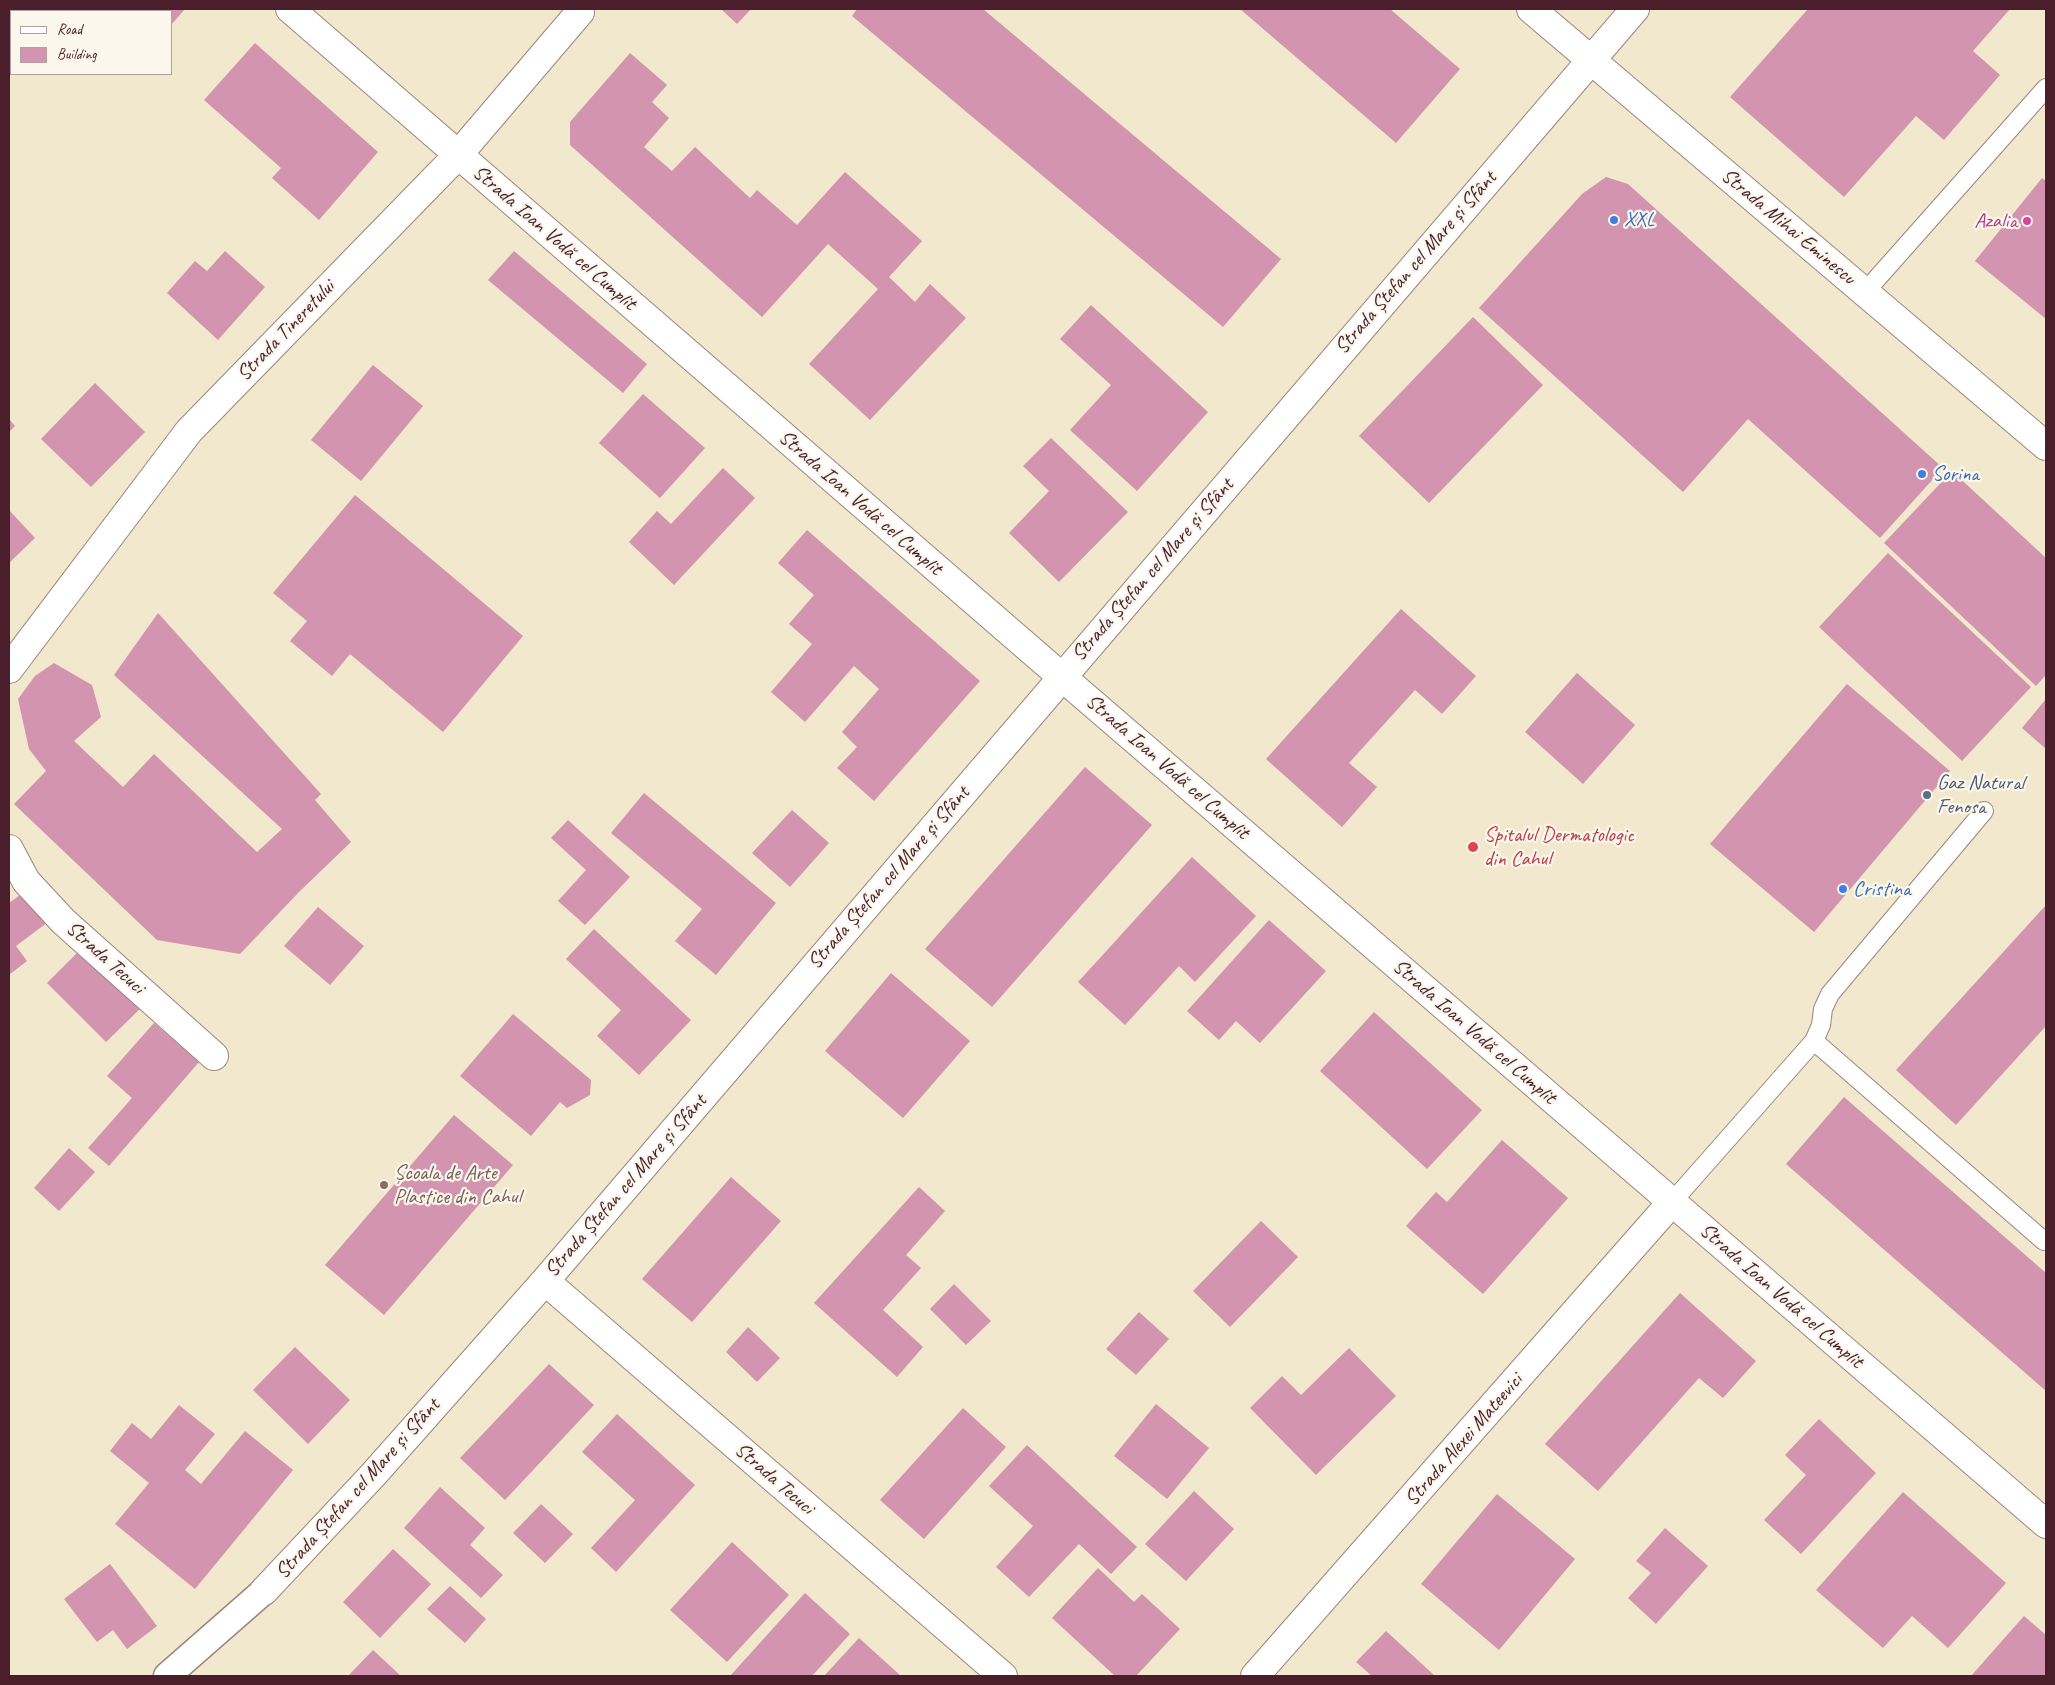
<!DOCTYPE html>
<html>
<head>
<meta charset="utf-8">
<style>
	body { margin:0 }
	#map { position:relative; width:2055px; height:1685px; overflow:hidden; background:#f1e8cd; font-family:Caveat,sans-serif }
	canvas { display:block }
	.frame { position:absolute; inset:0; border:10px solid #4a1f2b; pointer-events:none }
	.legend { position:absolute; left:10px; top:10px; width:162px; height:65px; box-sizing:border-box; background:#fbf7ec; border:1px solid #b4a19f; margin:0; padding:6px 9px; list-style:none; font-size:15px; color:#4a1f2b }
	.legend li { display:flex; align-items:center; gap:10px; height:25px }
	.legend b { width:25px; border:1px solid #b4a19f }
</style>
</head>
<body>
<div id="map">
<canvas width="2055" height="1685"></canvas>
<div class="frame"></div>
<ul class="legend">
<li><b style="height:6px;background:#fff"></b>Road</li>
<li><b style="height:14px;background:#d294ae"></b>Building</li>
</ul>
</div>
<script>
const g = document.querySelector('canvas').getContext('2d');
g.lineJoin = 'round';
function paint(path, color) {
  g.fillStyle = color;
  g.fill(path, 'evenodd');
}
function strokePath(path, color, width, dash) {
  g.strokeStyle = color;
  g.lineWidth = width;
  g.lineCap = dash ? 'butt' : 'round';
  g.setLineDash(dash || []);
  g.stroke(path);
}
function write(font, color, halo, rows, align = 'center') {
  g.font = font + ' Caveat,sans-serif';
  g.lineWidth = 4.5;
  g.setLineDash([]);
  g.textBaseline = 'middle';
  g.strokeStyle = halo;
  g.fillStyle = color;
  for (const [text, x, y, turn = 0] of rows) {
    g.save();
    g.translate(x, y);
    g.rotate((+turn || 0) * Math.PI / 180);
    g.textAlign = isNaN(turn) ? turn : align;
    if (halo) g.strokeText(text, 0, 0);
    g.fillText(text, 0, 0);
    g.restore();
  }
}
paint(new Path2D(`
	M9,9h47l-3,2h-42v40l-2,3z
	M119,9h66l-14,16v-14h-49z
	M721,9h30l-14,15z
	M857,9h126l298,250 -58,68 -371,-311z
	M1240,9h150l70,60 -64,74z
	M1808,9h202l-37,42 27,24 -56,65 -28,-24 -72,81 -114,-100z
	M255,43l123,109 -59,68 -47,-42 9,-10 -77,-68z
	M630,53l37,32 -15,17 17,16 -25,29 28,24 23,-24 55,51 7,-8 40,35 48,-53 77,69 -33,36 26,25 15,-18 36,34 -96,102 -61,-56 69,-75 -50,-45 -66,73 -192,-172v-23z
	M1606,177l22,7 315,284 -63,70 -132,-119 -65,73 -204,-184 103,-114z
	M2042,178l4,3v138l-71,-58z
	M225,251l40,36 -47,53 -51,-47 28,-32 12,10z
	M514,251l133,113 -24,29 -135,-113z
	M1091,305l117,107 -71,79 -67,-61 41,-45 -51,-46z
	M1473,317l70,68 -114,118 -70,-67z
	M373,365l50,41 -62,75 -50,-41z
	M95,383l50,49 -54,55 -50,-48z
	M643,394l62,54 -45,50 -61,-55z
	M9,419l6,7 -6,6z
	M1051,438l77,74 -69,70 -50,-49 40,-42 -26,-25z
	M723,468l32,30 -81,87 -45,-43 28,-31 14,13z
	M1952,471l94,87v117l-10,11 -152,-143z
	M355,495l168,141 -80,96 -93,-78 -18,22 -42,-35 17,-20 -34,-28z
	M9,510l26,28 -26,25z
	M807,530l173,151 -106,120 -37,-33 20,-21 -15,-15 37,-43 -25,-23 -49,56 -34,-30 41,-48 -23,-20 25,-29 -36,-32z
	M1888,553l143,134 -69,74 -143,-134z
	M1401,609l75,67 -34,38 -27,-24 -66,73 28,24 -35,40 -76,-68z
	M158,613l163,181 -6,6 36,42 -52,50 -59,62 -83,-14 -143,-136 32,-33 -17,-22 -11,-50 17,-23 19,-13 38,22 9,32 -27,24 49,46 31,-33 103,98 25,-23 -168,-154z
	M1577,673l58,52 -52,59 -58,-52z
	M1847,684l103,87 -136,161 -104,-88z
	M2046,699v50l-24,-21z
	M1085,767l67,58 -160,182 -67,-58z
	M644,793l132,110 -60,72 -41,-34 27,-32 -91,-76z
	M792,810l37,33 -39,44 -38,-34z
	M568,820l62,57 -45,48 -27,-24 28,-31 -35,-32z
	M1192,857l64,59 -61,66 -16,-16 -54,59 -47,-43z
	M24,892l24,30 -32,24 11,15 -18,14v-72z
	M2046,905v121l-90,99 -60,-55z
	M318,907l46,39 -34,39 -46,-39z
	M1269,920l57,51 -66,72 -24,-22 -17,19 -32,-29z
	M594,929l97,91 -52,55 -42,-39 24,-26 -55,-51z
	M82,948l60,59 -36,35 -59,-59z
	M891,973l79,68 -67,77 -78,-67z
	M1374,1012l108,98 -55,59 -107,-98z
	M513,1014l78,66 -1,15 -23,13 -7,-6 -29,34 -71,-60z
	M154,1023l45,39 -90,104 -21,-18 44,-50 -25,-22z
	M1844,1097l202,176v118l-260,-227z
	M454,1115l59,50 -129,150 -59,-50z
	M1502,1140l66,58 -85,96 -77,-68 30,-34 11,10z
	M69,1148l26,24 -36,39 -25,-23z
	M731,1177l50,44 -89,101 -50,-43z
	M919,1187l26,24 -39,44 15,13 -38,42 40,37 -26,30 -83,-74z
	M1261,1221l37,36 -68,70 -37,-36z
	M954,1284l37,37 -25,24 -36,-36z
	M1680,1293l76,68 -33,37 -24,-20 -101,113 -53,-47z
	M1139,1312l30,27 -33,36 -30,-26z
	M748,1327l32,31 -23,24 -31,-30z
	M295,1347l55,53 -42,44 -55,-54z
	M1349,1348l47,48 -80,79 -66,-67 32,-32 19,19z
	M549,1364l45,41 -89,95 -45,-42z
	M1156,1404l53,44 -42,51 -53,-43z
	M179,1405l36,29 -30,36 16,14 44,-53 48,39 -98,119 -80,-65 34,-41 -39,-32 22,-28 19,16z
	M963,1408l43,39 -82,92 -44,-39z
	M617,1414l78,71 -79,87 -25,-24 44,-48 -53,-48z
	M1819,1419l57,54 -75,81 -37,-34 42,-45 -21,-20z
	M1027,1445l110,102 -26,27 -32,-30 -50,53 -33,-30 37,-41 -44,-40z
	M440,1487l45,41 -15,17 33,30 -22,23 -77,-70z
	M1194,1491l40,38 -48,52 -41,-37z
	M1903,1492l103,91 -58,65 -36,-32 -29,32 -67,-58z
	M1497,1494l78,65 -76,91 -78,-66z
	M541,1504l32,30 -28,29 -32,-30z
	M1665,1528l43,38 -52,58 -28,-26 23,-25 -15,-12z
	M732,1542l57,53 -62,67 -57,-52z
	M393,1549l38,35 -51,54 -37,-36z
	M110,1564l47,62 -30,23 -14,-19 -16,12 -33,-43z
	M1098,1568l36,34 8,-8 38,35 -44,47h-21l-63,-58z
	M450,1586l36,33 -21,24 -38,-34z
	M805,1593l45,41 -38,42h-82z
	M2024,1616l22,19v41h-75z
	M1386,1631l49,45h-63l-16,-14z
	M859,1638l42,38h-77z
	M373,1650l28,26h-53z`), '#d294ae');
const service = new Path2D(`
	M1865,292l181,-204
	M1814,1041l230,200
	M1672,1202l142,-161 7,-16 2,-16 7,-15 154,-183`);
const pedestrian = new Path2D(`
	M167,1676l97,-85`);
const minor = new Path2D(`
	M290,9l772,668 984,847
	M1531,9l515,437
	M9,669l180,-238 269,-276 122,-143
	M9,849l17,32 37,40 151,135
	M545,1281l458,395
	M264,1591l109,-116 172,-194 1090,-1272
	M1255,1676l417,-474`);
strokePath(service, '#9e847c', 20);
strokePath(pedestrian, '#9e847c', 29);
strokePath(minor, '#9e847c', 30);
strokePath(service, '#fff', 18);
strokePath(pedestrian, '#fff', 26);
strokePath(minor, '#fff', 28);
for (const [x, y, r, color] of [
	[1614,220,5,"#3f7fe0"],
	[2027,221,5,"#d1479c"],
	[1922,474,5,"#3f7fe0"],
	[1927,795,5,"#5c6f8a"],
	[1473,847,6,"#e0444e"],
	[1843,889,5,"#3f7fe0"],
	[384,1185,5,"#8d6e63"]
]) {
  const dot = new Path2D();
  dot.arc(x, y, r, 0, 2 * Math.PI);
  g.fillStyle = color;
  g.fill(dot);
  strokePath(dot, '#fbf7ec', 2);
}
write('21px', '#366cbe', '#fbf7ec', [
	["XXL",1624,220],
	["Sorina",1932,474],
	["Cristina",1853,889]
], 'left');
write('21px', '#b23c85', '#fbf7ec', [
	["Azalia",2017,221]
], 'right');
write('21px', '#4a1f2b', '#fbf7ec', [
	["Strada Mihai Eminescu",1788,227,40],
	["Strada Ioan Vodă cel Cumplit",554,238,41],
	["Strada Ștefan cel Mare și Sfânt",1416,263,-49],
	["Strada Tineretului",286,331,-46],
	["Strada Ioan Vodă cel Cumplit",860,503,41],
	["Strada Ștefan cel Mare și Sfânt",1153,570,-49],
	["Strada Ioan Vodă cel Cumplit",1167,767,41],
	["Strada Ștefan cel Mare și Sfânt",889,878,-49],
	["Strada Tecuci",105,958,42],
	["Strada Ioan Vodă cel Cumplit",1474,1032,41],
	["Strada Ștefan cel Mare și Sfânt",626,1186,-49],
	["Strada Ioan Vodă cel Cumplit",1781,1296,41],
	["Strada Alexei Mateevici",1464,1440,-49],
	["Strada Tecuci",774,1479,41],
	["Strada Ștefan cel Mare și Sfânt",358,1489,-48]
]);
write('21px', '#4e5e75', '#fbf7ec', [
	["Gaz Natural",1937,783],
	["Fenosa",1937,807]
], 'left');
write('21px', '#be3a42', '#fbf7ec', [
	["Spitalul Dermatologic",1484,835],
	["din Cahul",1484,859]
], 'left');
write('21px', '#785e54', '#fbf7ec', [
	["Școala de Arte",394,1173],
	["Plastice din Cahul",394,1197]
], 'left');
</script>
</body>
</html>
